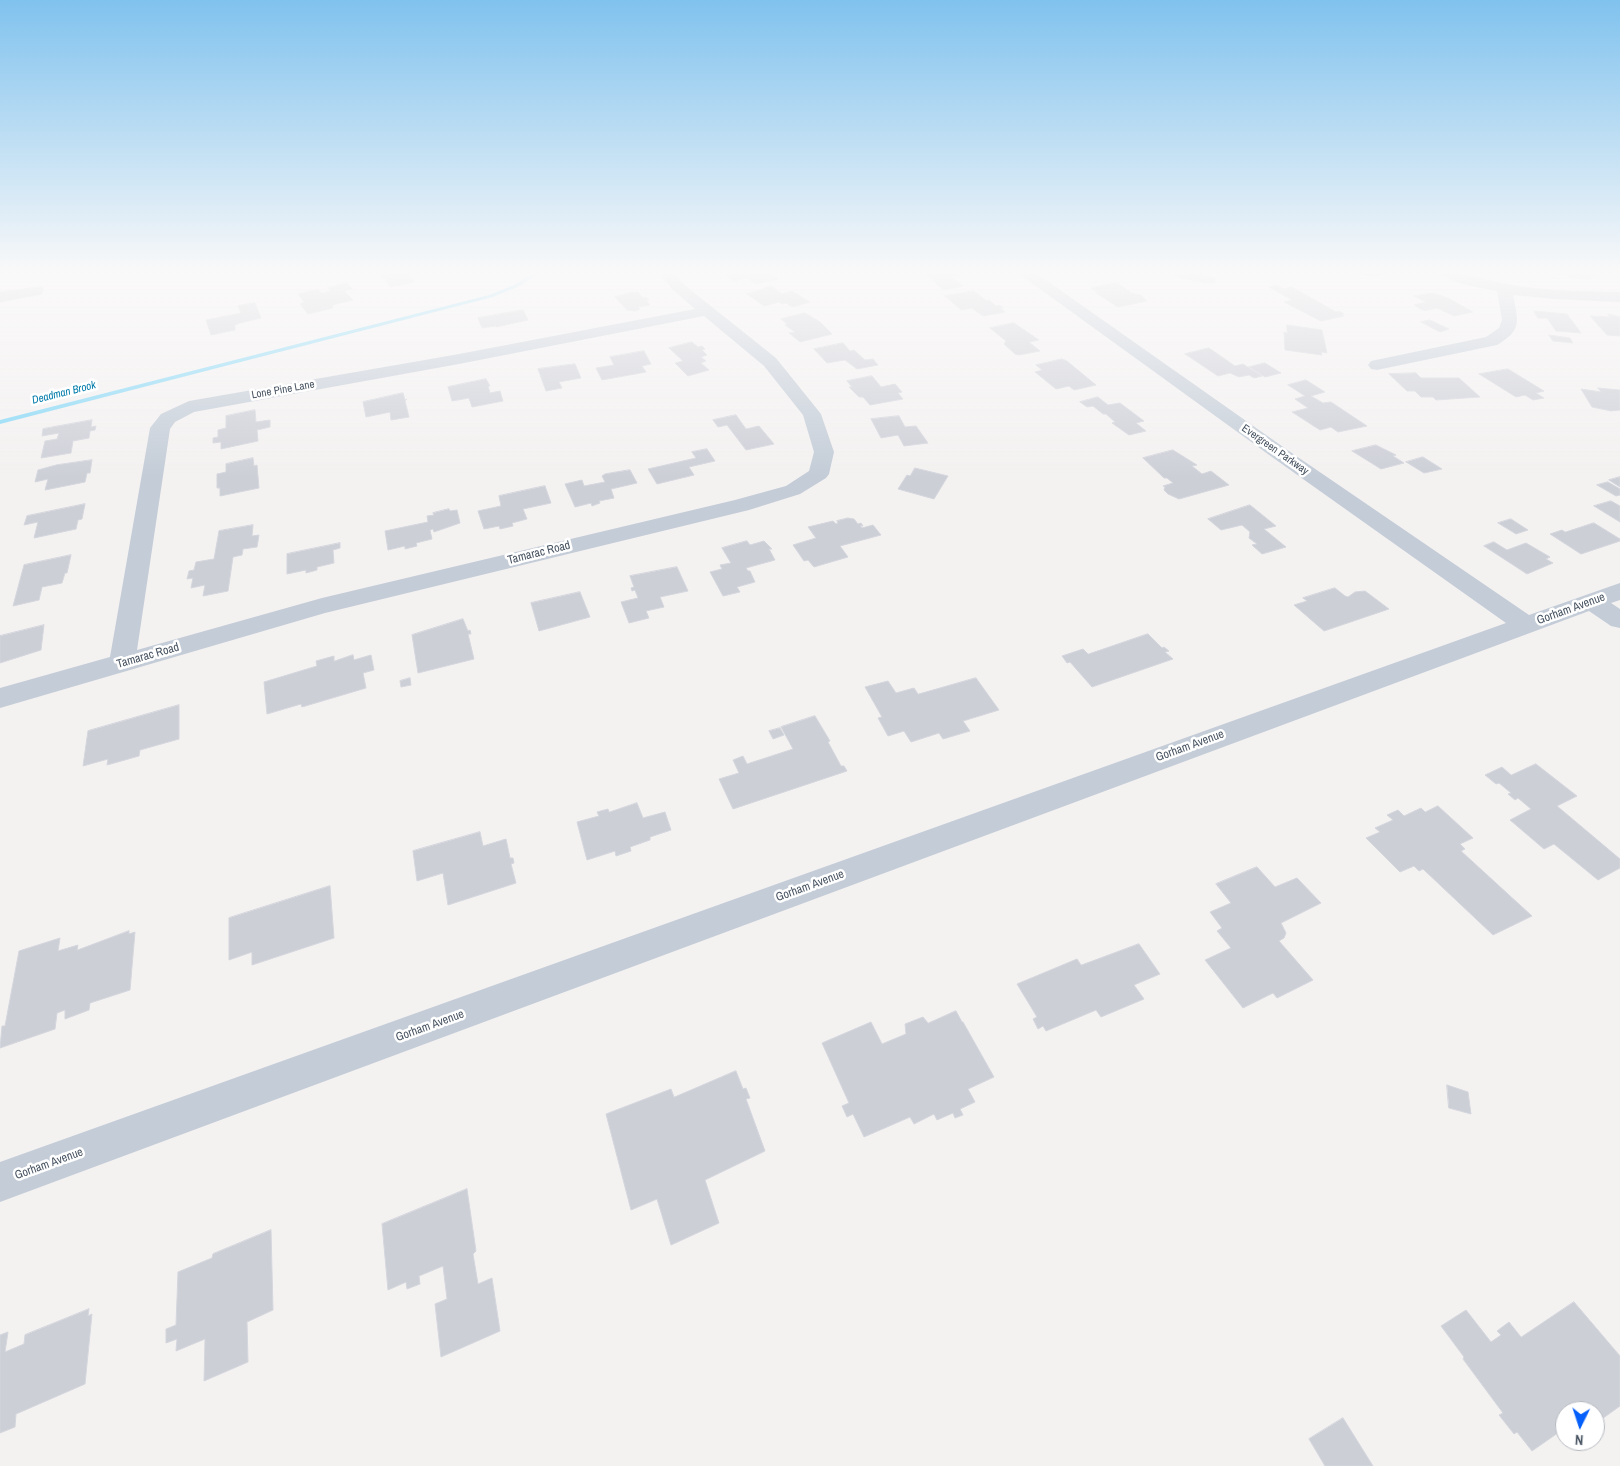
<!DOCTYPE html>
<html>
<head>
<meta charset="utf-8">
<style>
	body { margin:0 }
	#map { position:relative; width:1620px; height:1466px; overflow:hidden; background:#f4f1f1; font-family:"Archivo Narrow",sans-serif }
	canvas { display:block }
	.north { position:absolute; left:1555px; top:1401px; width:50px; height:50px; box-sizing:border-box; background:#fff; border:1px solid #b5bac0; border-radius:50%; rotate:184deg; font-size:14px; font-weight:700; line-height:20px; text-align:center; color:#475361 }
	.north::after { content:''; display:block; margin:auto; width:18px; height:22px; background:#055ffa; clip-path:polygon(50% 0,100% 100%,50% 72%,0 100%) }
</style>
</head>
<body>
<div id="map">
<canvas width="1620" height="1466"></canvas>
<div class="north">N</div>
</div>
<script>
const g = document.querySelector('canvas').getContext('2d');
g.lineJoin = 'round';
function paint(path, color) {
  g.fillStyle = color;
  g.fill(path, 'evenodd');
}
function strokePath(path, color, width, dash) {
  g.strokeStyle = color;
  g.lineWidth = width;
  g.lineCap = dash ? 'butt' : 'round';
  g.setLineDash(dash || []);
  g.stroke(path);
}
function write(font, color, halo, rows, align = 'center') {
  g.font = font + ' "Archivo Narrow",sans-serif';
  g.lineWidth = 5;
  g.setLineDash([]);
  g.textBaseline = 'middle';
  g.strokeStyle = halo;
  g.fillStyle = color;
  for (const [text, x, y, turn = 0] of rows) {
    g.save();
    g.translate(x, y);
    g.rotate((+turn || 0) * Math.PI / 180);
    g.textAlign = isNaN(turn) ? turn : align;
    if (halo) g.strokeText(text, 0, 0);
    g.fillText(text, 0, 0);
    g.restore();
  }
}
paint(new Path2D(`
	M533,273h6l-19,13 -27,11 -493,127v-4l489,-125 27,-11z`), '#84d7f6');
const building = new Path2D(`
	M382,273h26l6,9 -24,5 -6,-10 -3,1 -1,-3h4z
	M724,273h50h-3l7,6 -23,5 -8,-6 -14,3z
	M925,273h31l4,3 -9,1 12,9 -19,4z
	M1175,273h24l-1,1 18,4 -2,5h-8l-33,-7z
	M1355,273h36l-21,4 -8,-4z
	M1544,273h50l4,3h-10l3,3 -19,-1 -8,-4z
	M347,283l5,6 -8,2 9,9 -21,5 1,3 -25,6 -8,-10 4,-2 -6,-8 20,-5 3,4 10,-2 -3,-3z
	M1117,283l15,10 9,2 6,6 -29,6 -22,-14h2l-7,-5z
	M1277,285l7,4 8,-2 44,25 3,-1 5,3 -2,1 2,1 -23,5 -37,-19 8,-2 -23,-13z
	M772,286l10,8 10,-3 18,11 -18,5 -6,-4 -4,1 -3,-2 -15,4 -17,-12z
	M43,287l-1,7 -42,8v-10z
	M974,291l13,10 2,-1 7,6 4,-1 3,3h-3l5,4 -22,4 -11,-8 -11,2 -16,-14z
	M632,292h6l5,6 3,-1 3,3h-3l4,5 -12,2 2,2 -5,2 -8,-1 -12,-13z
	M1433,293l15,5 25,14 -19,4 -17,-8 -13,3 -10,-6 12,-3 -12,-6z
	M255,303l6,15 -21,5 -5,2v5l-24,5 -5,-15 35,-7 -3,-7z
	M523,310l5,10 -32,7v-1l-14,2 -4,-10z
	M1534,311l33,3 14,19 -25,-2 -9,-13h-9z
	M805,313l15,9 12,12 -32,8 -11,-9 6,-1 -10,-7 2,-1 -6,-5z
	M1608,314l12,3v19l-13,-1 -17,-19 20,1z
	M1430,320l19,9 -9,3 -19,-10z
	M1014,323l25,17 -10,2 11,9 -21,4 -4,-1 -11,-10 2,-3 -16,-13z
	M1287,325l35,5 5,23 -6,-1 1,3 -37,-5 -1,-18 3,1z
	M1549,335l21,3 3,5 -20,-2z
	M692,342l6,5 4,-1 3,3 -3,1 5,5 -6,2 5,4 -5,2 8,7 -21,6 -13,-13 8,-2 -14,-13z
	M843,343l7,8 4,-1 11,10 8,-1 5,6 -21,4 -12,-9 -18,3 -13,-14z
	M1209,348l26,18 8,-2 19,12 -8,2 -5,-3 -10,2 -9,-4 -12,3 -33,-22z
	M644,351l7,13 -9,2 4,6 -44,8 -6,-12 18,-3 -4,-8z
	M1062,359l5,2 29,24 -22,5 -5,-4 -13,3 -21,-17 7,-2 -6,-5z
	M1265,363l16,10 -16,4 -16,-10z
	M575,364l6,14 -22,4 3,6 -16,3 -8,-22z
	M1508,369l36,22 -8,2 8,5 -11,2 -8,-5 -9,2 -37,-23z
	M1416,373l5,5h38l21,19 -44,3 -3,-3h-12l-6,-6h-8l-18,-17z
	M872,376l9,11 14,-3 7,8 -4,1 5,6 -33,6 -7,-8h-4l-10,-10h3l-5,-6z
	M486,379l4,7h-2l2,7 10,-2 3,10 -31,6 -3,-9 -17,3 -4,-14z
	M1306,380l19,12 -14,4 12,7 8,-1 36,24 -29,6 -7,-5 -11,3 -28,-18 16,-4 -13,-9 10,-3 -17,-11z
	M1598,388l22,2v20l-9,1 -19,-4 -11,-18 20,3z
	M403,393l2,7 2,-1 -2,2 4,16 -18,3 -1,-8 -24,5 -3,-15z
	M1098,397l10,8 12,-2 24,18 -8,2 10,8 -17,4 -17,-12 3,-1 -9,-8h-3l-10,-8 -6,1 -7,-5z
	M255,410l1,12 14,-2v7l-13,3 1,11 -37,8v-7l-8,1v-5l5,-1v-7l8,-2v-12z
	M736,415l10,14 13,-3 15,18 -28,6 -19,-25 -9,2 -5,-7z
	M899,416l6,11 11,-1 12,17 -24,3 -6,-11 -17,3 -10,-19z
	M92,420l-1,7 5,-1 -1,4 -5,1 -1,7 -16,3 -2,12 -30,5 4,-17 12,-2 2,-6 -17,3 1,-7z
	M1376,445l20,10 -3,1 11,7 -23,6 -29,-18z
	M707,449l8,12 -26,6 5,8 -37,9 -9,-15 48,-11 -4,-6z
	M1173,450l24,15 -5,1 10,8 9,-3 18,14 -50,14 -11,-5 -4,-4 1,-3 -2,-1 10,-3 -6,-5h-3l-21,-20z
	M1423,457l19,12 -18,4 -18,-11z
	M253,458l1,8 3,-1 2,23 -39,8v-8h-3v-14l9,-2v-8z
	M92,460l-2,13h-3l-2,9 -40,8 3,-11 -13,3 3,-12 18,-5z
	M915,468l33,8 -14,23 -36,-10 9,-14 3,1z
	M630,470l7,13 -26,6 3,9 -15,3 1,2 -8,3 -1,-3 -16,4 -10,-23 17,-4 2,6 21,-4 -3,-6 3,-2z
	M1620,477v10l-11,-7z
	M1608,482l12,7v6l-4,1 -19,-11z
	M545,486l6,17 -28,6 4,10 -15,4 1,3 -13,3 -1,-3 -15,3 -6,-18 23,-5 -2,-10z
	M1611,501l9,5v16l-26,-16z
	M85,504l-3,15 -4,1 -2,9 -42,9 4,-16 -14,3 3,-9z
	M1250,505l26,21 -12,3 22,18 -24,7 -10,-9 5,-1 -8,-6 1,-6 -8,-7 -21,5 -13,-11z
	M449,509l1,2 7,-1 3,13 -26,9 -1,-3 -3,1 2,9 -16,4 1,3 -12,3v-3l-17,4 -3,-19 43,-9 -1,-6 7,-1 -1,-2z
	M848,518l6,1 4,5 3,-1 2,3h-3l2,2 11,-3 8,10 -41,11 8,11 -34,10 -6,-7 -4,1 -11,-16 23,-7 -8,-11 25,-6 3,3 2,-1 -1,-2z
	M1511,519l17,11 -12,4 -18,-11z
	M1594,523l26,16v2l-39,13 -31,-20 12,-4 3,2z
	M253,525l-1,11 7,-1 -2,12 -14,2 -1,6 -9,2 -5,34 -25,5 2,-11 -14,3 2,-10 -6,1 2,-8 5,-1 2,-8 18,-3 5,-28z
	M747,541l3,4 14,-4 8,8h-3l6,11 -29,8 2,3h2l5,11 -18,5 3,5 -17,4 -13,-24 12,-3 -2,-4 11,-2 -9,-15z
	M1494,542l13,8 19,-7 24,14 -4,2 7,4 -26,11 -43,-28z
	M340,543v5l-7,2 1,13 -17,4v3l-11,3v-3l-19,4v-20z
	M71,555l-4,18h-2l-3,10 -20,4 -3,13 -26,6 11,-41z
	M677,567l11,24 -28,6 4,10 -18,4 3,7 -20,5 -8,-21 17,-4 -3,-8 -3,1 -1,-3 3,-1 -4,-11z
	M1335,588l10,8 3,1 7,-5 10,-1 24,18 -65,22 -30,-26 13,-4 -4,-3z
	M580,592l10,25 -51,14 -8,-28z
	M463,619l5,12 2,-1 1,4h-3l6,25 -56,14 -6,-38z
	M44,625l-3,25 -41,13v-27z
	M1148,634l14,14 2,-1 5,4 -4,1 8,7 -81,28 -22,-25 -3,1 -5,-7 21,-7 5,5z
	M353,655l1,5 17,-5 3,15 -11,3 3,15 -64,19 -1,-3 -34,10 -3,-32 53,-16 -1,-5 18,-5v5z
	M410,678l1,7 -10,2 -1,-6z
	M976,678l23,32 -36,11 7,10 -27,8 -4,-6 -28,9 -7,-11 -16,5 -10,-18 4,-1 -17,-30 23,-6 8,12 18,-5 4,6z
	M179,705v34l-39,11 -1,6 -32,9 1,-6 -25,7 5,-35z
	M815,716l15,25 -2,1 13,24h3l3,5 -114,38 -14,-30 20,-6 -6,-13 10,-4 4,8 46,-15 -12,-22z
	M780,728l4,7 -11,4 -4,-8z
	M1536,764l41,32 -20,10 63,53v9l-22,12 -44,-36 -10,5 -34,-29 21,-11 -13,-11 -3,2 -7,-6 3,-1 -12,-10 -3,1 -11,-9 17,-8 9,8z
	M637,803l6,15 22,-6 6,18 -21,7v3l-20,7 1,4 -15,5 -1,-5 -28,9 -10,-38 22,-6 -2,-4 11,-3 1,3z
	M1438,806l35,32 -13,6 5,5 -4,2 71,65 -39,19 -70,-66 -4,2 -5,-5 -14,6 -34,-34 14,-6 -5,-4 18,-8 -6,-5 11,-5 6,6 17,-8 4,4z
	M480,832l3,14 23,-7 4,19h3l1,5 -3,1 5,19 -68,22 -5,-32 -26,8 -4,-30z
	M1257,867l18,20 22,-9 24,25 -40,20 5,10 -2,5 -5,3 34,39 -36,18 -4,-5 -30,15 -38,-48 26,-12 -14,-17 5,-3 -12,-16 21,-9 -15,-19z
	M330,886l4,52 -82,27v-13l-23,8v-42z
	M129,931v3l6,-2 -5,58 -40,13 -1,7 -24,9v-9l-8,3 -2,16 -55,19 2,-22h3l14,-75 41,-13 -2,13 20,-6 -1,5z
	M1139,944l21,30 -26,11 10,14 -43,18 -5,-7 -50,21 -3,-5 -5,3 -5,-10 4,-2 -20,-33 60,-25 4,6z
	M956,1011l6,11h1l31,55 -26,12 7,13 -15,7 3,6 -8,3 -2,-5 -16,7 -3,-6 -20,10 -4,-7 -46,20 -11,-23 -6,3 -5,-11 7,-3 -27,-60 49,-21 11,22 24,-10 -1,-10 18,-7 5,6z
	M736,1071l7,18 3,-1 4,10 -4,1 19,52 -60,29 14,43 -48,22 -14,-46 -26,11 -25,-96 65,-25 3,8z
	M1447,1085l21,7 3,22 -22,-6z
	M467,1189l9,62 -3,3 5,30 14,-6 8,53 -59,26 -6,-53 12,-5 -4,-33 -24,10 1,8 -13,5 -1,-7 -18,8 -6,-66z
	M271,1230l2,80 -26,12 1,40 -44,19 1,-42 -29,12 1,-12 -11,4v-14l10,-4 2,-53 34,-14 1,-4z
	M1574,1302l46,54v50l-25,18v-13h-30v17l-33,23 -15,-19 -3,2 -15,-19 4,-2 -40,-54 1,-2 -23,-31 25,-16 25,32 10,-7 -4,-4 12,-9 12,15z
	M89,1309l-1,7 4,-2 -7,70 -69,30 -1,13 -15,6v-98l8,-3 -3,20 19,-8 1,-9z
	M1343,1418l30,48h-48l-16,-27z`);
paint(building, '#cdcfd7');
strokePath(building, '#d4d6dd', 1);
paint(new Path2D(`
	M659,273h16l7,10 94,75 45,56 13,38 -5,22 -3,4 -26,16 -51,16 -424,103 -325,95v-20l110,-31 40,-229 11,-14 28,-13 270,-47 236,-45 -23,-20zM704,316l60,50 39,49 11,37 -5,19 -23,15 -51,14 -413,98 -185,52 33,-221 5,-7 19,-10 265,-48z
	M1020,273h16l250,176 243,166 91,-32v17l-9,3 9,6v19l-9,-2 -22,-15 -1589,591v-40l1506,-539 -234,-166 -250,-181z
	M1439,273c25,-2 48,8 73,12 35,6 72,6 108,7v10l-66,-3 -41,-4c5,25 10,35 -16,50l-120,25 -6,-1 -3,-4 3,-4 115,-24 13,-9 3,-8 -5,-29c-13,-2 -51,-9 -58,-18z`), '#c3ccd7');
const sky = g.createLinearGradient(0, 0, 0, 478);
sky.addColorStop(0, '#80c2ee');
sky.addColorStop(0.57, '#faf9f9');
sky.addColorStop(1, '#faf9f900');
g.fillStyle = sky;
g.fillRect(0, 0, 1620, 478);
write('11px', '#475361', '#fff', [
	["Lone Pine Lane",283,390,-10],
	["Evergreen Parkway",1275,450,35]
]);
write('italic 11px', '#027baa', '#fff', [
	["Deadman Brook",64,393,-14]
]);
write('12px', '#475361', '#fff', [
	["Tamarac Road",539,553,-14],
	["Gorham Avenue",1571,609,-20],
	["Tamarac Road",148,656,-16],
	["Gorham Avenue",1190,746,-20],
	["Gorham Avenue",810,886,-20],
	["Gorham Avenue",430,1026,-20],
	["Gorham Avenue",49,1164,-20]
]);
</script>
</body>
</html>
